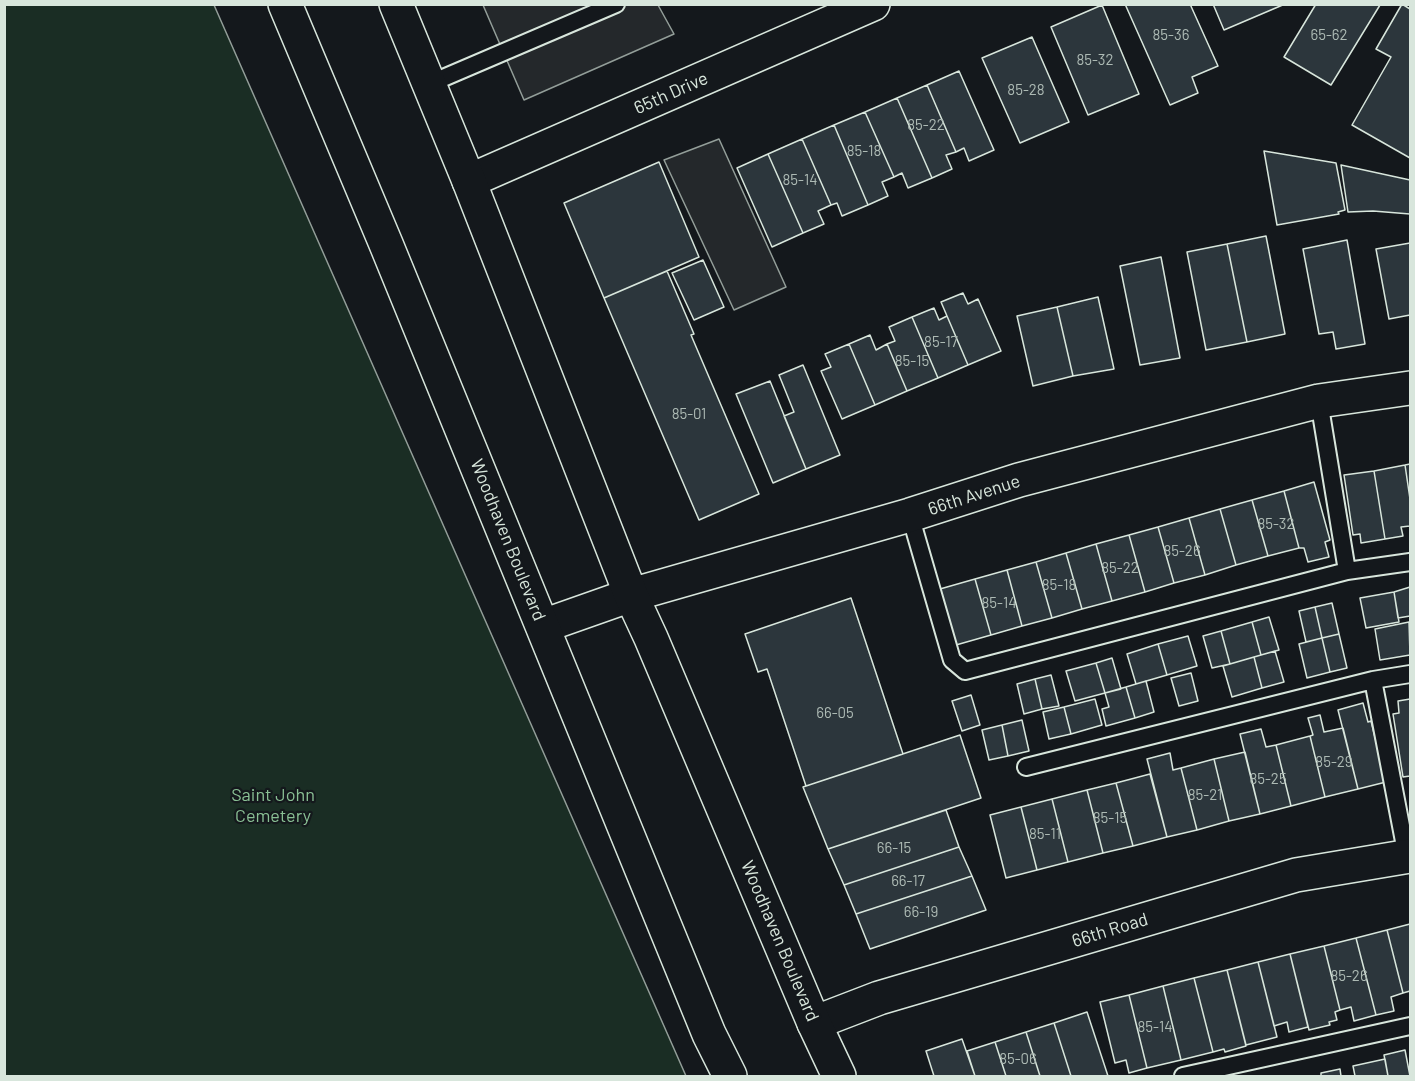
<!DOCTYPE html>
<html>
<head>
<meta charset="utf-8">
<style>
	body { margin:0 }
	#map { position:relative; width:1415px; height:1081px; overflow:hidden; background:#14181c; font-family:Barlow,sans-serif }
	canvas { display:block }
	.frame { position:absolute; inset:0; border:6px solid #d8e6dc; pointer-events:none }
</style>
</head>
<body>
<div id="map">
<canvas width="1415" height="1081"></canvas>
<div class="frame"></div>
</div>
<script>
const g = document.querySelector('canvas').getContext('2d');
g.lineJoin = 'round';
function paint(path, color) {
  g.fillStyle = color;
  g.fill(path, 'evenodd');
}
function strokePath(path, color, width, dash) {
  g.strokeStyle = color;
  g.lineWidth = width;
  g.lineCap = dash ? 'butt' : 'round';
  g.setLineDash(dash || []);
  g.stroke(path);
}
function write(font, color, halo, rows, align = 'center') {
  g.font = font + ' Barlow,sans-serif';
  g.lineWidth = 4.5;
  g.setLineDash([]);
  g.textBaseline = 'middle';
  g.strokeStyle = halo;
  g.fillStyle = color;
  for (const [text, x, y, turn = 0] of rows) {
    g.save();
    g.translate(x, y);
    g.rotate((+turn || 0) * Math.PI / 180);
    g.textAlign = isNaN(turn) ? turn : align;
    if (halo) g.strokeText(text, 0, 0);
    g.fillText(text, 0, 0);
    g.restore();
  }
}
const green = new Path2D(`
	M5,4l209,1 472,1071h-681z`);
paint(green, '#1a2d24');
strokePath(green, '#939e99', 1.5);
const parking = new Path2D(`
	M483,5h175l16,29 -150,66z
	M719,139l67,148 -52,23 -70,-150z`);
paint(parking, '#24282b');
strokePath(parking, '#939e99', 1.5);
const building = new Path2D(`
	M1125,4h65l28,62 -26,11 6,16 -28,12z
	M1213,4h72l-61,26z
	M1316,4l64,1 -49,80 -47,-28z
	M1402,4l8,5v149l-58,-33 39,-68 -15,-8z
	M1102,5l37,89 -51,21 -37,-88z
	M1032,37l37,85 -49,21 -38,-85z
	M959,71l35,79 -25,11 -5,-13 -8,4 -29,-67z
	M927,85l29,67 -10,3 6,14 -20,9 -35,-80z
	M897,98l35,80 -24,10 -6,-15 -8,4 -29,-65z
	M865,112l29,65 -12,5 6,14 -20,9 -34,-80z
	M834,125l34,80 -26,11 -5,-13 -6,2 -29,-66z
	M802,139l29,66 -13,6 6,13 -21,9 -35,-79z
	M1264,151l72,12 9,47 -7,2 1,2 -62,11z
	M768,154l35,79 -31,14 -35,-79z
	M659,162l40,95 -95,41 -40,-95z
	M1341,165l69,15v34l-37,-3 -25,1z
	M1266,236l19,98 -38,8 -20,-98z
	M1347,240l18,104 -29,5 -3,-17 -14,2 -16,-85z
	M1410,243v72l-21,4 -13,-70z
	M1227,244l20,98 -41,8 -19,-98z
	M1161,257l19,101 -40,7 -20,-99z
	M703,260l21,47 -30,13 -22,-47z
	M667,271l27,63 -3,1 68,159 -60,26 -95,-222z
	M963,293l5,11 10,-5 23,52 -33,14 -27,-63z
	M1098,297l16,72 -41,7 -16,-69z
	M1057,307l16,69 -40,10 -16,-70z
	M934,308l5,12 8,-4 21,49 -30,13 -26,-61z
	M912,317l26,61 -31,13 -20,-47 8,-3 -6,-14z
	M870,335l6,15 11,-6 20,47 -32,14 -26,-61z
	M849,344l26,61 -33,14 -21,-48 10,-4 -6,-13z
	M803,365l37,90 -34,14 -22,-53 10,-4 -15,-37z
	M770,381l36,88 -33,14 -37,-89z
	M1410,464v35l-5,-34z
	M1405,465l5,34v27l-9,1 2,9 -18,3 -11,-68z
	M1374,471l11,68 -24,4 -1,-9 -7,1 -9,-60z
	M1314,482l16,58 -5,2 4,15 -21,5 -4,-14h-5l-15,-57z
	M1284,491l15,57 -31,8 -16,-56z
	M1252,500l16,56 -32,9 -16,-56z
	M1220,509l16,56 -31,10 -16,-57z
	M1189,518l16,57 -31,8 -16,-56z
	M1158,527l16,56 -29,9 -16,-57z
	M1129,535l16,57 -33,9 -16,-57z
	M1096,544l16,57 -30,8 -16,-56z
	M1066,553l16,56 -30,9 -16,-56z
	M1036,562l16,56 -30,8 -15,-56z
	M1007,570l15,56 -31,9 -16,-56z
	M975,579l16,56 -35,10 -16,-56z
	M1410,587v29l-12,2 -4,-26z
	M1394,592l5,30 -33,6 -6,-30z
	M851,598l52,156 -97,32 -39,-117 -9,3 -13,-38z
	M1332,603l7,31 -17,4 -7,-31z
	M1315,607l7,31 -16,4 -7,-31z
	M1269,617l10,33 -18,5 -9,-33z
	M1252,622l9,33 -31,9 -9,-33z
	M1409,622l1,33 -30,5 -5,-31z
	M1221,631l9,33 -18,4 -9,-32z
	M1339,634l8,34 -17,4 -8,-34z
	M1188,636l9,30 -30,9 -9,-31z
	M1322,638l8,34 -23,6 -8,-34z
	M1158,644l9,31 -31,9 -9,-30z
	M1275,651l9,31 -22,6 -8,-31z
	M1254,657l8,31 -30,9 -9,-31z
	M1112,658l9,31 -16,4 -9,-30z
	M1096,663l9,30 -30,8 -9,-30z
	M1191,673l7,28 -19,5 -8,-28z
	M1051,675l8,31 -17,3 -7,-30z
	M1035,679l7,30 -18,5 -7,-30z
	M1146,681l8,31 -19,6 -9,-31z
	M1126,687l9,31 -29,8 -4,-17 7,-2 -4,-14z
	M971,695l9,30 -18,6 -10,-30z
	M1095,699l7,26 -31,9 -7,-27z
	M1410,699v77l-7,1 -10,-63 6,-1 -1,-12z
	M1363,703l5,19 3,-1 15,61 -28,7 -20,-79z
	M1064,707l7,27 -22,5 -6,-27z
	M1320,715l4,17 19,-4 15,61 -33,8 -15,-61 3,-1 -5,-17z
	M1022,720l7,31 -21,5 -6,-31z
	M1002,725l6,31 -19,4 -7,-30z
	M1261,729l5,18 10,-2 15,61 -31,8 -20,-80z
	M960,735l21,63 -153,51 -25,-62z
	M1310,736l15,61 -34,9 -15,-61z
	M1245,752l15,62 -31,7 -15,-62z
	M1170,753l3,17 8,-2 16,62 -30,7 -20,-78z
	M1214,759l15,62 -32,9 -16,-62z
	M1150,774l17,63 -34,9 -17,-63z
	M1116,783l17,63 -30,7 -16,-63z
	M1087,790l16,63 -35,9 -16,-63z
	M1052,799l16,63 -31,8 -16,-63z
	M1021,807l16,63 -31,8 -16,-63z
	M946,810l13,37 -115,38 -16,-36z
	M959,847l13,29 -116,38 -12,-29z
	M972,876l14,34 -116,39 -14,-35z
	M1410,924v67l-7,2 -16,-63z
	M1387,930l16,63 -12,4 3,14 -18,4 -20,-77z
	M1356,938l20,77 -22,6 -3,-14 -11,3 -16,-64z
	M1324,946l16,64 -5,2 2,8 -8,2 1,3 -21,5 -19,-76z
	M1290,954l18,73 -19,5 -2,-10 -13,4 -16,-64z
	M1258,962l19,75 -31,8 -19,-75z
	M1227,970l19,76 -21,6 -1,-3 -11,3 -19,-74z
	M1194,978l19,74 -32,8 -18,-74z
	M1163,986l18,74 -34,8 -18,-73z
	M1129,995l18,73 -18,5 -3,-13 -11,3 -15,-61z
	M1087,1012l21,64h-37l-17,-53z
	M1054,1023l17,53h-31l-14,-44z
	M1026,1032l14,44h-34l-11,-34z
	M962,1039l13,37h-41l-8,-25z
	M995,1042l11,34h-31l-8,-25z
	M1405,1050l5,26h-22l-4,-21z
	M1385,1059l3,17h-33l-2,-10z
	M1340,1069l1,7h-20v-3z`);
paint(building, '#2c363c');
strokePath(building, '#d8e6dc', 1.5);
const service = new Path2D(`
	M429,84l187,-80
	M1319,401l28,170
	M910,515l42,145 13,11 382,-100 63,-9
	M1373,680l34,177
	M1026,767l347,-87 37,-6
	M1183,1076l227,-50`);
const minor = new Path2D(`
	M469,181l404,-177
	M814,1023l65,-25 417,-123 114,-19`);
const tertiary = new Path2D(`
	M543,626l88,-31 279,-80 109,-35 300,-79 91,-13`);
const primary = new Path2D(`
	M285,4l101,240 323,790 21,42
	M396,4l73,177 162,414 20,43 163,385 25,53`);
strokePath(service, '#d8e6dc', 20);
strokePath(minor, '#d8e6dc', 36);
strokePath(tertiary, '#d8e6dc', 36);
strokePath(primary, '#d8e6dc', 36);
strokePath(service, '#14181c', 16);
strokePath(minor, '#14181c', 33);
strokePath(tertiary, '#14181c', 33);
strokePath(primary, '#14181c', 33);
write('15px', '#adbab4', null, [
	["85-36",1171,35],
	["65-62",1329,35],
	["85-32",1095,60],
	["85-28",1026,90],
	["85-22",926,125],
	["85-18",864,151],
	["85-14",800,180],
	["85-17",941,342],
	["85-15",912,361],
	["85-01",689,414],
	["85-32",1276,524],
	["85-26",1182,551],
	["85-22",1120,568],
	["85-18",1059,585],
	["85-14",999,603],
	["66-05",835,713],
	["85-29",1334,762],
	["85-25",1268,779],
	["85-21",1205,795],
	["85-15",1110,818],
	["85-11",1045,834],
	["66-15",894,848],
	["66-17",908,881],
	["66-19",921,912],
	["85-26",1349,976],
	["85-14",1155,1027],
	["85-06",1018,1059]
]);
write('18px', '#d8e6dc', '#14181c', [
	["65th Drive",671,93,-24],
	["66th Avenue",974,495,-18],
	["Woodhaven Boulevard",508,540,68],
	["66th Road",1110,930,-17],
	["Woodhaven Boulevard",780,941,67]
]);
write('18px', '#8ac095', '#14181c', [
	["Saint John",273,795],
	["Cemetery",273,816]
]);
</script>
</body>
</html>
